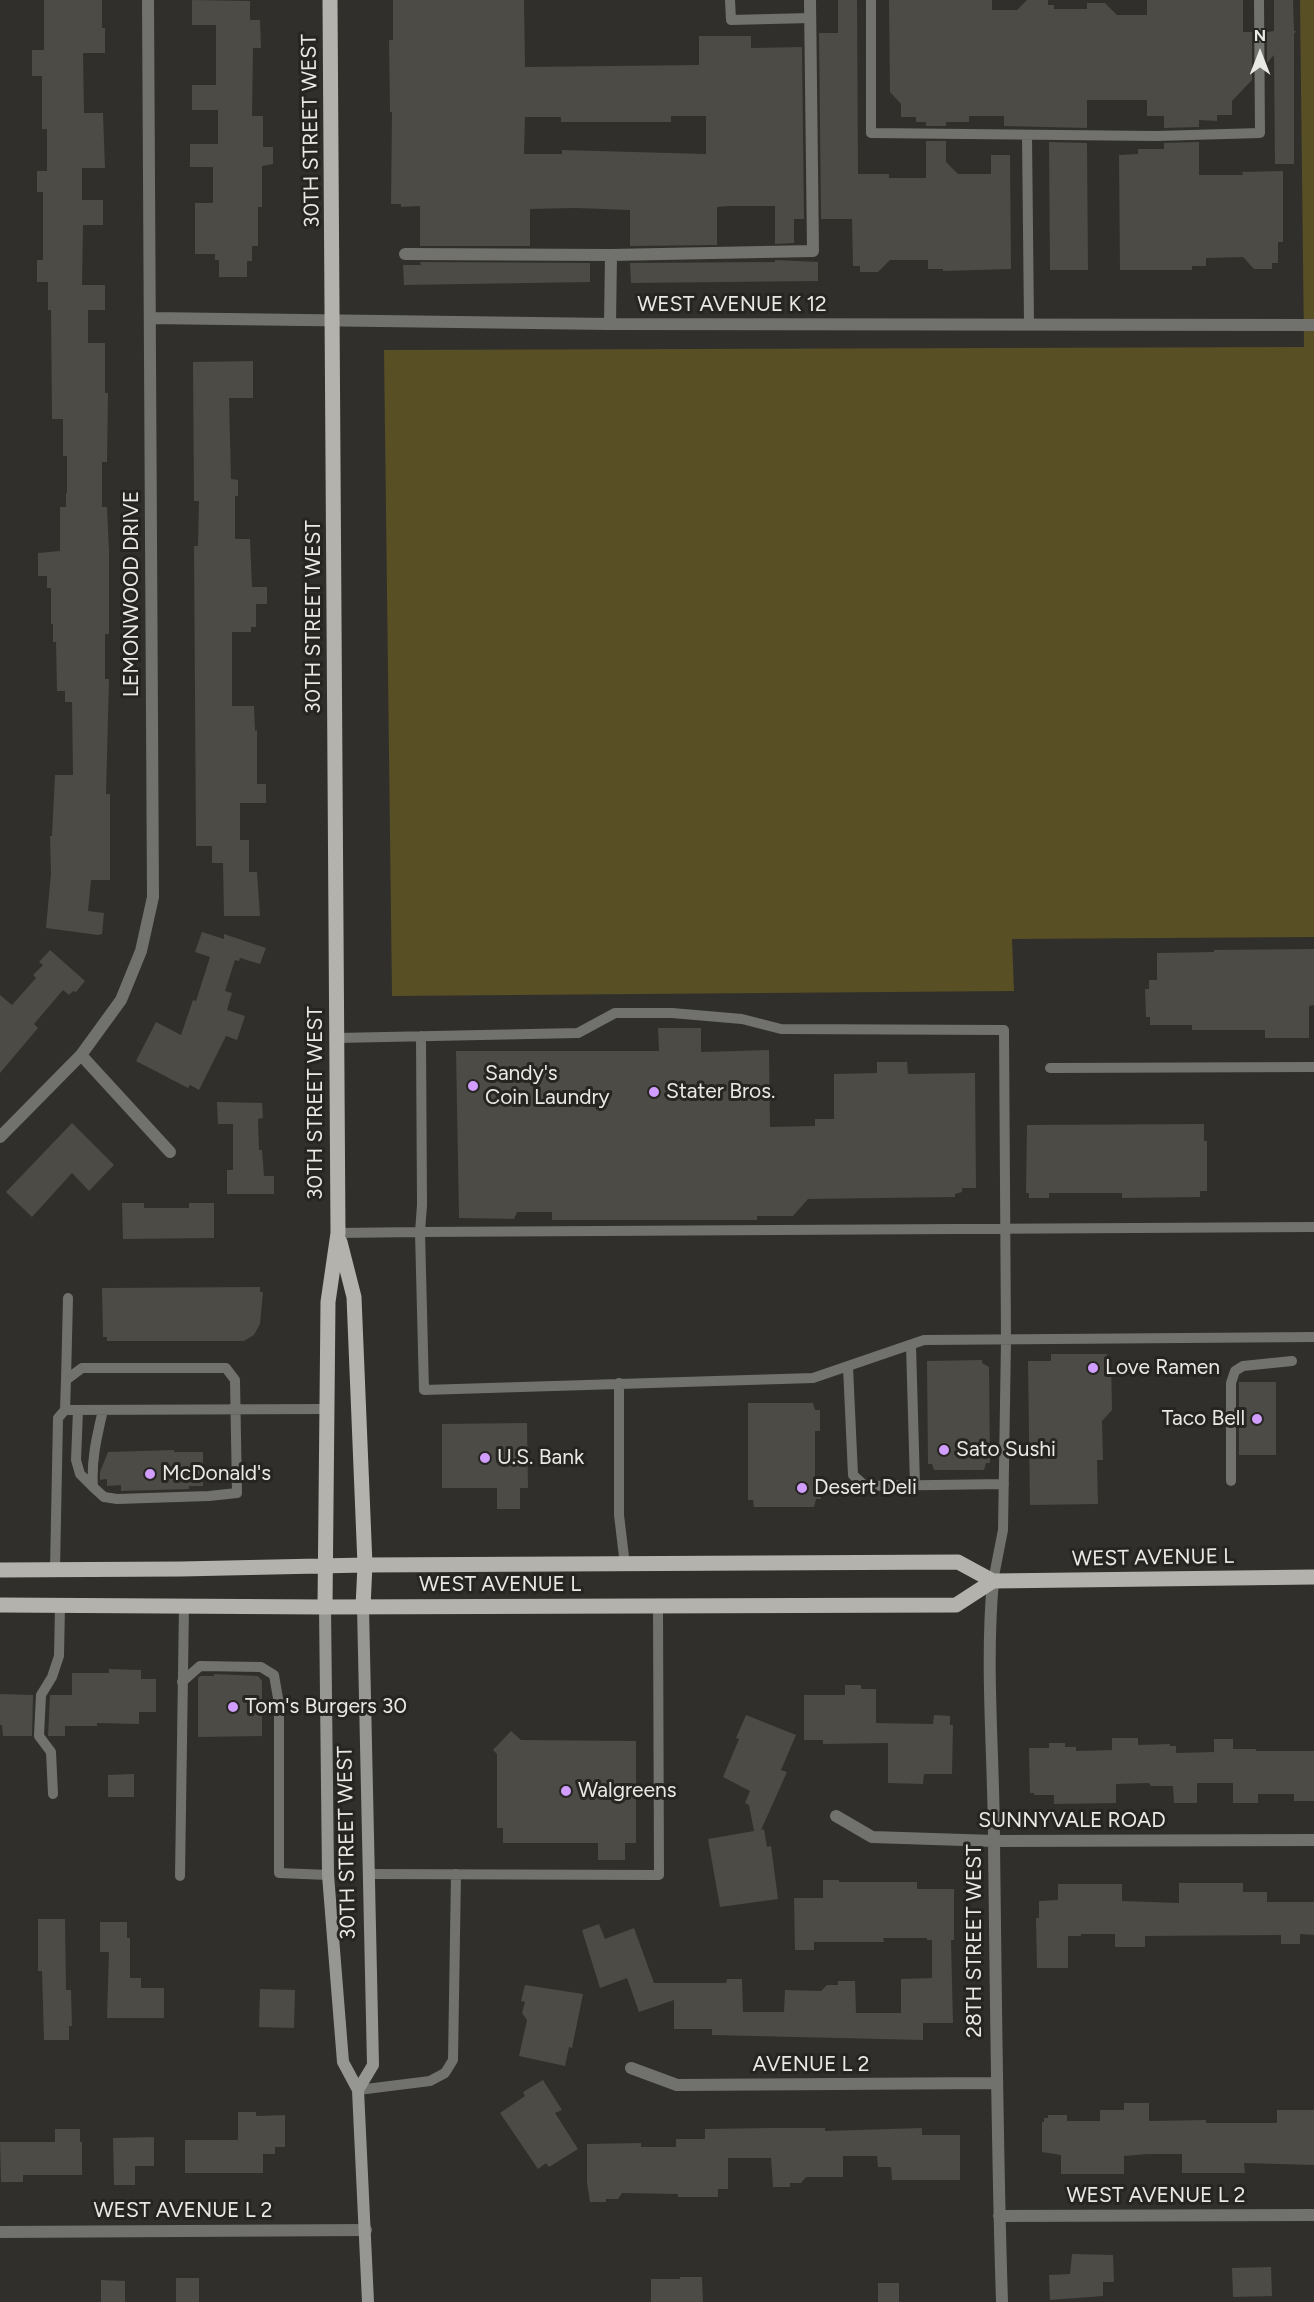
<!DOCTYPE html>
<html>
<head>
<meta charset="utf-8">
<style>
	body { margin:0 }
	#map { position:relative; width:1314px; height:2302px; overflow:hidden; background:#302f2b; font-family:Figtree,sans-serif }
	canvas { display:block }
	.north { position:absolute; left:1230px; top:24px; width:60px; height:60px; -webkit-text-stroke:4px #262521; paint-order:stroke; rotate:0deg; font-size:16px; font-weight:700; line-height:24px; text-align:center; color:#e8e8e5 }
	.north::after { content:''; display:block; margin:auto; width:21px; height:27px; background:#e8e8e5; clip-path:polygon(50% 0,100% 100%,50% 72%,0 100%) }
</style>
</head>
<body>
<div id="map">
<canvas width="1314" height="2302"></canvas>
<div class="north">N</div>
</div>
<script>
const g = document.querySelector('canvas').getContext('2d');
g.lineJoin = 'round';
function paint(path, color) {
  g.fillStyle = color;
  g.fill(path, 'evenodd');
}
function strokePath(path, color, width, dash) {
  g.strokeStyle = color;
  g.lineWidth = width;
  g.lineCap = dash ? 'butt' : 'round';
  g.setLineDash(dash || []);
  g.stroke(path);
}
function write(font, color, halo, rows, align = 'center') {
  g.font = font + ' Figtree,sans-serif';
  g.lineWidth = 6;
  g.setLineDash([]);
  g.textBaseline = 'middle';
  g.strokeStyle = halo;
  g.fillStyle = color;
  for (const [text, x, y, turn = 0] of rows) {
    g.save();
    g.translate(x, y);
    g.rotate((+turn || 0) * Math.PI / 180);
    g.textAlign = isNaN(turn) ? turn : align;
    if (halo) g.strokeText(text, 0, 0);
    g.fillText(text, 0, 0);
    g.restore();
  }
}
paint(new Path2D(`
	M1300,0h14v937l-302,2 2,52 -622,5 -8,-646 920,-3z`), '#584f25');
paint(new Path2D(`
	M44,0h58v28h3v25h-22l1,60h19l2,55h-23v32h21v25h-20l-1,60h23v25h-17v33h17v50h3l-1,69h-5v45h5l2,44v83h-4v45h4l-3,115h4v86h-19l-3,31 16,2 -2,21 -4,1 -52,-7 5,-55 -1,-37h2l3,-61h18l-1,-73h-7v-11h-8l-1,-49h-3v-18h-2v-36h-4v-12h-9v-23l22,-2v-44h6v-14h1v-37h-4v-37h-11l-1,-109h-3v-28h-11v-22h6v-68h-6v-21h10v-42h-5v-53h-10v-26h12z
	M192,0l58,1v19h10l1,28h-8l-1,68h11v31h10v17l-11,2v41h-4v39h-6v15h-5v16h-28v-17h-4v-6h-20v-51h18v-36h-23v-23h28v-34h-26v-25h24v-60h-24z
	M393,0h131l1,67 174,-2v-29h52v12l51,-1 2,172h-10v24l-19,1v-38h-46l-12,1v38l-87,1v-36l-54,-2 -46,1v37h-110v-40l-19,1v-3h-10l1,-92h-2l-1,-72h4zM671,116h35v38l-144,-4v4h-38l1,-37h36v5h110z
	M838,0h19l1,174h31v4h37v-37h20v21l12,12h33v-19h19l1,114 -68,2v-2h-15v-9h-38l-12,12h-18v-6h-7l-1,-47h-31l-2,-186h19z
	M889,0h103v10h25l10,-10h21v5h6v4h33v-6h18l12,12h30v-15h96v32h9v48l-20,21v14h-15v6l-18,-1v7l-35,1v-12h-17v-16h-60v28l-83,-2v-10h-35v6h-23v4h-20v-4h-10v-5h-15v-13l-11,-12z
	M1274,0h19l1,31h2l-2,3v130h-19l-1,-109 -7,8v-31l7,-1z
	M1049,142l38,1 1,127h-38z
	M1199,142v33h44l-1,-3 41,-1v71h-5v21h-6v6h-18l-11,-12 -37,1v8h-14v4h-72l-1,-115 19,-1v-5h26v-6z
	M775,260l43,2v19l-187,2 -1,-20 145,-1z
	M420,262l170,1v19l-186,3 -1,-20h18z
	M253,361v37h-24l2,81 7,1v16h-3v43h15l2,48h15v17h-11v23h-5v5h-19v74h22l1,25 2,-1v54h9v19h-26v37h9v32h8l3,44h-36l-1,-53h-11v-17h-16l-2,-300h4l1,-45h-5l-1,-139z
	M202,932l22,7v-5l42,14 -6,16 -20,-6 -1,3 -4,-1 -10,31 7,2 -5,17 18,6 -8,24 -11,-4 -27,54 -9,-5 -2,3 -52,-27 20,-39 25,13 12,-35 3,1 14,-44 -15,-5z
	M1314,949v56l-5,1v32h-44v-8h-73v-5h-42v-8h-4l-1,-28h4v-9h8v-27l57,-1v-2z
	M50,950l35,31 -9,11 -3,-1 -4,4 -6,-5 -29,34 4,4 -38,45v-78l12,10 24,-27 -3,-3 10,-10 -4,-3z
	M658,1028h43v24l68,-2 1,77 45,-1v-7h19v-45l43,-1v-11h30l1,12 67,-1 1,115h-14v4l-7,2v3l-147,2 -15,17h-36v4h-205v-8h-35l-3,7 -55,-1 -3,-167h203z
	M217,1102l45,1 1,15 -5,1 1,31h3l2,26h10v18h-47v-24h6v-46h-15z
	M72,1123l42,42 -25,26 -17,-18 -40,44 -26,-25z
	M1204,1124v17h3v50h-7v6l-78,1v-5h-73v5h-20v-5h-3l1,-68z
	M122,1203h22v5h45v-5h25v35l-91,1z
	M260,1287v5h3l-3,32 -6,11 -10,6h-137v-4h-4l-1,-49z
	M1051,1354h56v5h4l1,51 -10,11 1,39h-6l1,44 -68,1 -2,-144h23z
	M982,1360v3l7,4 1,96h-4l-2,7h-50l-2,-6h-4l-1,-103z
	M1239,1382h37v73h-37z
	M748,1403h65l2,7h5v21h-5v49h6v19h-5l-2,8h-60l-1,-7h-5z
	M527,1423l1,65h-8v21h-23v-21h-55v-64z
	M174,1450v2h29v34h-14v3l-68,2v-6l-14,1v-7l-7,1v-8l8,-20z
	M109,1669l32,1v9h15v33h-17v12l-42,-1v3h-32v10h-17l2,-41h22v-22h37z
	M214,1674l44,2 4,5v55l-64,1v-59l2,-2h14z
	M845,1685h16v4h15v34l57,1 1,-9 16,1v9h3l-1,49h-28l-1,10 -35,-1v-40l-65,1v-4h-19v-45h41z
	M0,1694l33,1 -1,41h-29l-1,-11h-2z
	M746,1715l50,20 -15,35 6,2 -26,58 3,-1 3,18 4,-1 7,53 -58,8 -12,-68 46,-8 -5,-26 -4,-2 5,-12 -27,-14 16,-38 -3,-1z
	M511,1731l10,9 115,1v102h-11v17h-27v-17h-95v-15h-6v-74l-4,-4z
	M1112,1738h26v7l32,-1v2h6v7l38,-1v-13h19v10h23v2h58v50h-20v-7h-36v9h-25v-20h-36v20h-23l-1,-17h-22l-2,-3 -33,1v19l-62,1v-9h-20v-2h-4l-1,-45h20v-5h16v4h11v4l36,-1z
	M134,1774v23h-26v-22z
	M823,1880h16v2h78v7h37v51h-3l2,83h-30v17l-211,-5v-6h-38v-29l-35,12 -12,-34 -27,10 -18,-58 17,-6 6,15 29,-11 20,55h72l1,-4h15l1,33h41l1,-22 36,1 6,-6h11v-4h17l1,32h45v-34l31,-1v-38h-5v-2h-44l1,4h-70v8h-19l-1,-52h29z
	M1179,1883h64v9h24v10h47v33l-14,-1v10h-19v-9l-136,1v11h-30v-13h-34v2h-13v32h-31l-1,-50h3v-17l19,-1v-16h64v17l57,2z
	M38,1919h27l1,71h5l1,36h-3v14h-25l-2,-69h-4z
	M100,1922h27v16h3v40h11v10h23v30h-57l2,-66h-9z
	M525,1985l58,9 -11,54 -3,-1 -4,19 -46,-10 8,-36 -5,-7 3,-11 -4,-1z
	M260,1989l35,1 -1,38 -35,-1z
	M543,2080l19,30 -7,3 23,36 -29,18 -3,-4 -8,6 -38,-56 25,-17 -2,-4z
	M1124,2103h25v18l57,-1v3h71v-13h37v55l-70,-2 1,10h-63v-19h-34l-24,2v18h-63v-19l-19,-3v-30h2v-4h4v-3h19v6h33v-11h24z
	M238,2112h18v4l29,-1v32h-10v7h-12v19h-78v-33h53z
	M770,2128h55v3l97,-3v7h38v45h-68l-1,-13h-13l-1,-11h-34v21h-37l-5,6h-11v4h-17l-2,-29h-43v31h-10v8h-40v-3l-56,-1 -4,6h-12v3h-16l-3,-19v-39l54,-1v4h35v-8h29v-10z
	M55,2129h25v13h2v33h-59v7h-22l-1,-40h55z
	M154,2137v29h-19v19h-21l-1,-47z
	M1072,2254l41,1 1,27h-11v14l-53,4 -1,-25 21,-1z
	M1271,2267l1,29 -39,1 -1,-29z
	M680,2277h22l1,25h-52v-23h29z
	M176,2278h23v24h-23z
	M101,2280l24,1v21h-24z
	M878,2283h21v19h-21z`), '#4c4b46');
strokePath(new Path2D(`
	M730,0l1,20 79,-2
	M871,0v133l285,3 104,-3 -1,-133
	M1027,135l2,189
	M337,1038l241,-5 37,-20h57l70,6 39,10 223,1 2,310 -3,190 -10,51
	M1050,1068l264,-1
	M1314,1227l-894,5 4,158 389,-12 111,-38 390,-3
	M338,1233l82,-1 2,-27 -1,-169
	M911,1345l4,140
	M848,1367l5,108 12,11 139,-2
	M66,1380l2,-82
	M619,1383v132l6,50
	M65,1410l1,-30 16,-12h144l9,12 2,113 -28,3 -92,3 -13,-2 -11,-10c-2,-27 4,-51 10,-77
	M78,1410l-2,50 4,14 13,13
	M1231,1481v-98l4,-12 8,-5 49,-5
	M55,1570l3,-152 7,-8 261,-1
	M182,1682l18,-16 61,1 13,8 5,29v169l49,2
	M53,1794l-2,-42 -12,-16 2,-41 11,-18 7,-21 1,-50
	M369,1874l290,1 -1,-270
	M180,1876l4,-270
	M358,2090l72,-9 15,-8 8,-13 3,-186`), '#71716e', 10);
strokePath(new Path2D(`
	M405,254l206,1 202,-4 -3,-251
	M150,318l460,6 704,1
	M610,324l1,-69
	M81,1055l89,97
	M0,1137l81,-82 40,-55 20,-49 12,-54 -5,-897
	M993,1581c-8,87 1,175 1,263 2,153 3,305 8,458
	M836,1816l36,21 122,4 320,-1
	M631,2068l46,17 318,-2
	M999,2216l315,-1
	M0,2232l366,-2`), '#71716e', 12);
strokePath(new Path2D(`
	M325,1607l3,268 15,187 15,28 10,212
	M358,2090l15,-25 -10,-458`), '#969692', 12);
strokePath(new Path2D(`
	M340,1242l14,55 11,268 -2,42
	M0,1570l181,-1 184,-4 593,-3 35,19 321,-4
	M0,1605l325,2 631,-2 37,-24
	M325,1607l3,-305 10,-69 -8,-1233`), '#b3b2ad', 15);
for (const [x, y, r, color] of [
	[473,1086,6,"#d19dfe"],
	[654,1092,6,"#d19dfe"],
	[1093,1368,6,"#d19dfe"],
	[1257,1419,6,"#d19dfe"],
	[944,1450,6,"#d19dfe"],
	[485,1458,6,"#d19dfe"],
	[150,1474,6,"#d19dfe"],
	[802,1488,6,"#d19dfe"],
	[233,1707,6,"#d19dfe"],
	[566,1791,6,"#d19dfe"]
]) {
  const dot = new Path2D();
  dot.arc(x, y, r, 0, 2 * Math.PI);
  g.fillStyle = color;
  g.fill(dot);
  strokePath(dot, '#262521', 2);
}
write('21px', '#e8e8e5', '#262521', [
	["30TH STREET WEST",311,131,-91],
	["WEST AVENUE K 12",732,305],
	["LEMONWOOD DRIVE",132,594,-90],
	["30TH STREET WEST",314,617,-90],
	["30TH STREET WEST",316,1103,-90],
	["WEST AVENUE L",1153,1558,-1],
	["WEST AVENUE L",500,1585],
	["SUNNYVALE ROAD",1072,1821],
	["30TH STREET WEST",347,1843,-91],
	["28TH STREET WEST",975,1941,-90],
	["AVENUE L 2",811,2065],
	["WEST AVENUE L 2",1156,2196],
	["WEST AVENUE L 2",183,2211]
]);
write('21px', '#e8e8e5', '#262521', [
	["Sandy's",485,1074],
	["Coin Laundry",485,1098],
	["Stater Bros.",666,1092],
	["Love Ramen",1105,1368],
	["Taco Bell",1245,1419,"right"],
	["Sato Sushi",956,1450],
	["U.S. Bank",497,1458],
	["McDonald's",162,1474],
	["Desert Deli",814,1488],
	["Tom's Burgers 30",245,1707],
	["Walgreens",578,1791]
], 'left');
</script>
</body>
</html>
